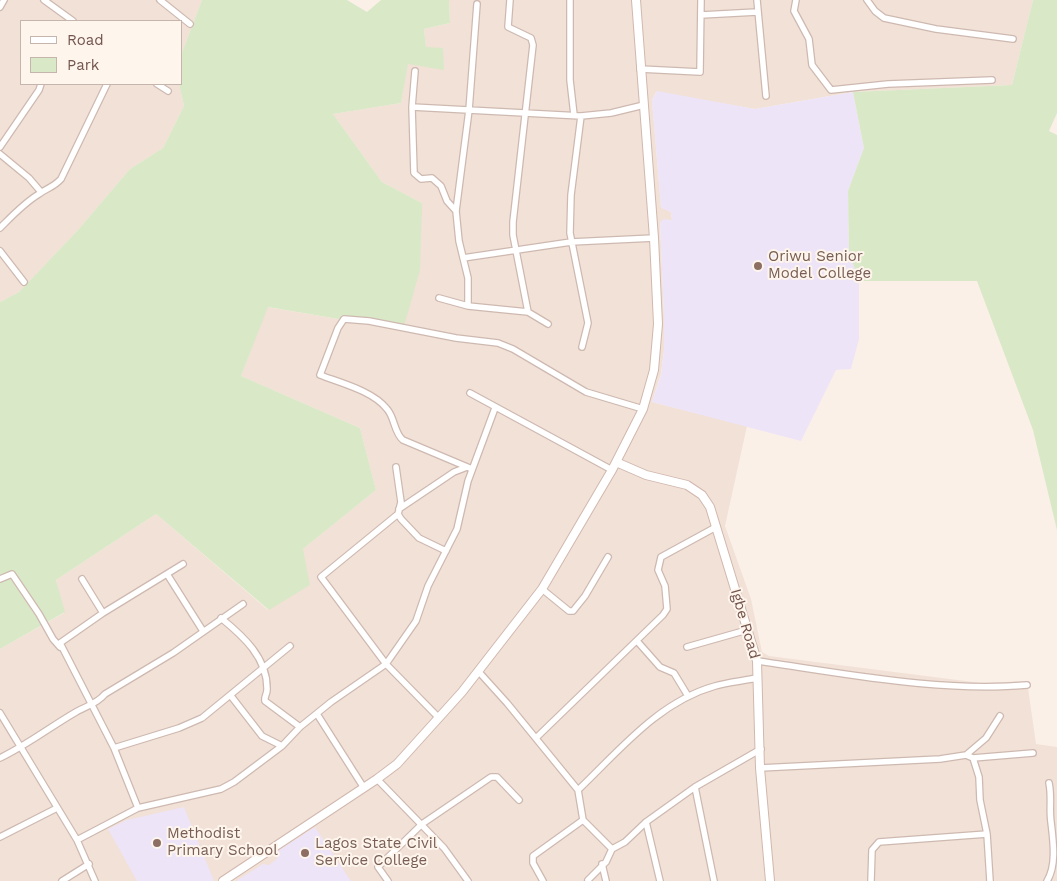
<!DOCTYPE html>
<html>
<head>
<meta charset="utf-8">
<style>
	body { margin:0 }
	#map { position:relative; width:1057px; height:881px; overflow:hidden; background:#fbf0e7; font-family:"Work Sans",sans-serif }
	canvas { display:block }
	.legend { position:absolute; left:20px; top:20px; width:162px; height:65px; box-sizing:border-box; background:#fef5ed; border:1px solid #c6b5ad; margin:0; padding:6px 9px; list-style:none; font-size:15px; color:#73554d }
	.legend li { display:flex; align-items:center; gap:10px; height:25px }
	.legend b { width:25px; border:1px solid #c6b5ad }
</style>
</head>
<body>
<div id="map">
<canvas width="1057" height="881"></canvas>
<ul class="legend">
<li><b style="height:6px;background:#fff"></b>Road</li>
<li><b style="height:14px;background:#d9e8c6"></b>Park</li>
</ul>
</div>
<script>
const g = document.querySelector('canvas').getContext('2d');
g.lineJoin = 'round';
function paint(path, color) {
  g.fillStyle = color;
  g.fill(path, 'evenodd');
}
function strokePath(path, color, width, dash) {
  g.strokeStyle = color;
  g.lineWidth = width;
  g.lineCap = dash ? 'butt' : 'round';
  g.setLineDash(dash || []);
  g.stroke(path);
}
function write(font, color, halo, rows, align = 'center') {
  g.font = font + ' "Work Sans",sans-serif';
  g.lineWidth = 4;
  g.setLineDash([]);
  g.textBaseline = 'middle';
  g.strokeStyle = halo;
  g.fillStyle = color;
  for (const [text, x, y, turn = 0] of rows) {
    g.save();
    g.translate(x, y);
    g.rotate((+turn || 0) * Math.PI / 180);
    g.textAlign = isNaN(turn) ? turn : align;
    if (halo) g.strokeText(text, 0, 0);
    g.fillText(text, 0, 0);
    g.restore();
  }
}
paint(new Path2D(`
	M0,0h202l-21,55v-34h-160v63h158l5,22 -21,42 -33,21 -53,62 -58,61 -19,10z
	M449,0h584l-21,85 -159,7 -98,17 -99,-17 -4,8 9,107 10,5 1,8 -12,2 4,94v34l-3,24 -9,28 95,24 -22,100 26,73 11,53 7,4 212,27 46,-2 9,63 21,3v134h-1057v-232l64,-36 -8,-33 100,-66 112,96 35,-61 73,-59 -16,-62 -119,-52 26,-69 136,23 19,-127 -40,-21 -49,-68 68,-11 6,-39 19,-16 -2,-19 26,-6z`), '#f2e1d6');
paint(new Path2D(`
	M657,91l98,18 98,-17 11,56 -16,43 1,61 10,29v58l-8,30 -15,1 -35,71 -149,-39 9,-27 3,-25v-34l-4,-94 4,-3 8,1 -1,-8 -10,-4 -9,-108z
	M184,807l30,74h-77l-29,-52 19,-9z
	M315,827l36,54h-115l27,-17 6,1 8,-6 1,-8z`), '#ede4f7');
paint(new Path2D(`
	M202,0h145l20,12 14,-12h68l1,23 -26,6 2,18 17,1 1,22 -36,-6 -7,39 -68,11 49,68 40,21 -2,67 -17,60 -135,-23 -27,69 119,52 16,62 -73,59 7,36 -41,25 -113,-96 -100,66 9,32 -65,37v-347l19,-10 58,-61 53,-62 33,-21 21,-42 -5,-22h2v-29z
	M1033,0h24v113l-8,18 8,4v395l-24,-100 -56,-149h-118l-10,-29 -1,-61 16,-43 -11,-56 159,-7z`), '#d9e8c6');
const street = new Path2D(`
	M44,0l29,21
	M160,0l30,24
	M510,0l-2,27 23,11 2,7 -20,177v13l15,77
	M570,0v80l4,35
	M757,0l9,96
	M796,0l-2,11 15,28 3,26 19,25 57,-6 104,-4
	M867,0l8,11 9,7 52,11 77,10
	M477,4l-8,106 -13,101 3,30 9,37v28l60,6 20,12
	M0,7l4,-7
	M701,15l56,-3
	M640,69l60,3 1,-72
	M415,71l-3,36 2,66 7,6 11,-1 9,8 6,15 9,10
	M157,84l11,7
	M412,107l169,9 30,-3 33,-8
	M581,116l-10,79 -1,38 18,90 -6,24
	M0,147l39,-57 2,-6
	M0,154l29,24 12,14
	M0,228c12,-12 24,-25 39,-34 8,-6 15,-7 22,-15l46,-95
	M0,251l24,31
	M463,258l108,-16 83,-4
	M439,298l29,8
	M470,393l142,77
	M396,467l5,35 -3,12 3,5 18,19 27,13
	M472,469l-69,-29c-9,-7 -8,-22 -16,-31 -14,-18 -46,-26 -67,-34l18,-47 6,-9 25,2 87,17 42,5 15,6 73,43 57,17
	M399,509l55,-37 13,-5
	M398,514l-77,63 65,87 53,54
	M167,574l36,57
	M0,579l12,-5 27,40 14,25 7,8
	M82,579l21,34
	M542,589l27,22h4l12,-15 23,-39
	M221,618c22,18 47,40 46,72 0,4 -3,7 -2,11l35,26
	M637,641l23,26 14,6 14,23
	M687,647l60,-17
	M757,661c86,12 184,32 270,24
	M479,672l28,31 71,87 5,30 29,29
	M231,696l31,40 20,10
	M0,713l77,127 18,41
	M317,714l47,74
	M536,738l127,-123 4,-6 -2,-23 -7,-16 3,-13 55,-30
	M114,748l65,-20 23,-10 88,-72
	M966,755l20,-17 14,-22
	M0,758c27,-13 50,-31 76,-46 10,-6 21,-8 29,-18l68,-41 70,-49
	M973,758l6,19 1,23 7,34 3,47
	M760,768l180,-9 26,-4 7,3 60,-5
	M377,779l67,69 24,33
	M695,787l19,94
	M578,790c41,-39 80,-88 137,-104 13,-4 28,-5 42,-8
	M138,808l-24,-60 -54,-105 43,-30 80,-49
	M646,822l14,59
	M0,837l57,-29
	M77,840l61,-32 83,-19 13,-7 48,-36 18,-19 31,-25 55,-38 30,-43 12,-35 29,-57 11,-48 27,-73
	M602,864l4,17
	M588,880l18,-18 6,-13 13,-7 21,-20 49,-35 66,-38
	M62,881l27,-17
	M388,881l-10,-14 44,-43 69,-47h6l22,23
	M543,881l-10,-18v-7l50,-36
	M871,881l1,-31 7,-8 108,-8
	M1047,881c10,-16 6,-41 4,-59 -2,-13 1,-25 -2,-39`);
const secondary = new Path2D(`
	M616,462l30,13 41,10 15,10 8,12 47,154 3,107 10,113
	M223,881l154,-102 20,-15 65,-72 80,-103 70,-119 31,-61 11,-39 4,-46 -4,-86 -18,-238`);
strokePath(street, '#ceb9b1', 8);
strokePath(secondary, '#d1b8af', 10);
strokePath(street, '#fff', 5.5);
strokePath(secondary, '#fff', 8);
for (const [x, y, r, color] of [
	[758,266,5,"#8d6e63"],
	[157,843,5,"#8d6e63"],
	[305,853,5,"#8d6e63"]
]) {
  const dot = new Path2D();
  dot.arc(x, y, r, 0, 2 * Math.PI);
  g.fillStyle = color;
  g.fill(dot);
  strokePath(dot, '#fef5ed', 2);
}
write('15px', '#785e54', '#fef5ed', [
	["Oriwu Senior",768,257],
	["Model College",768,274],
	["Methodist",167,834],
	["Primary School",167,851],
	["Lagos State Civil",315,844],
	["Service College",315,861]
], 'left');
write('15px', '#73554d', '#fef5ed', [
	["Igbe Road",745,624,74]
]);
</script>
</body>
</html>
